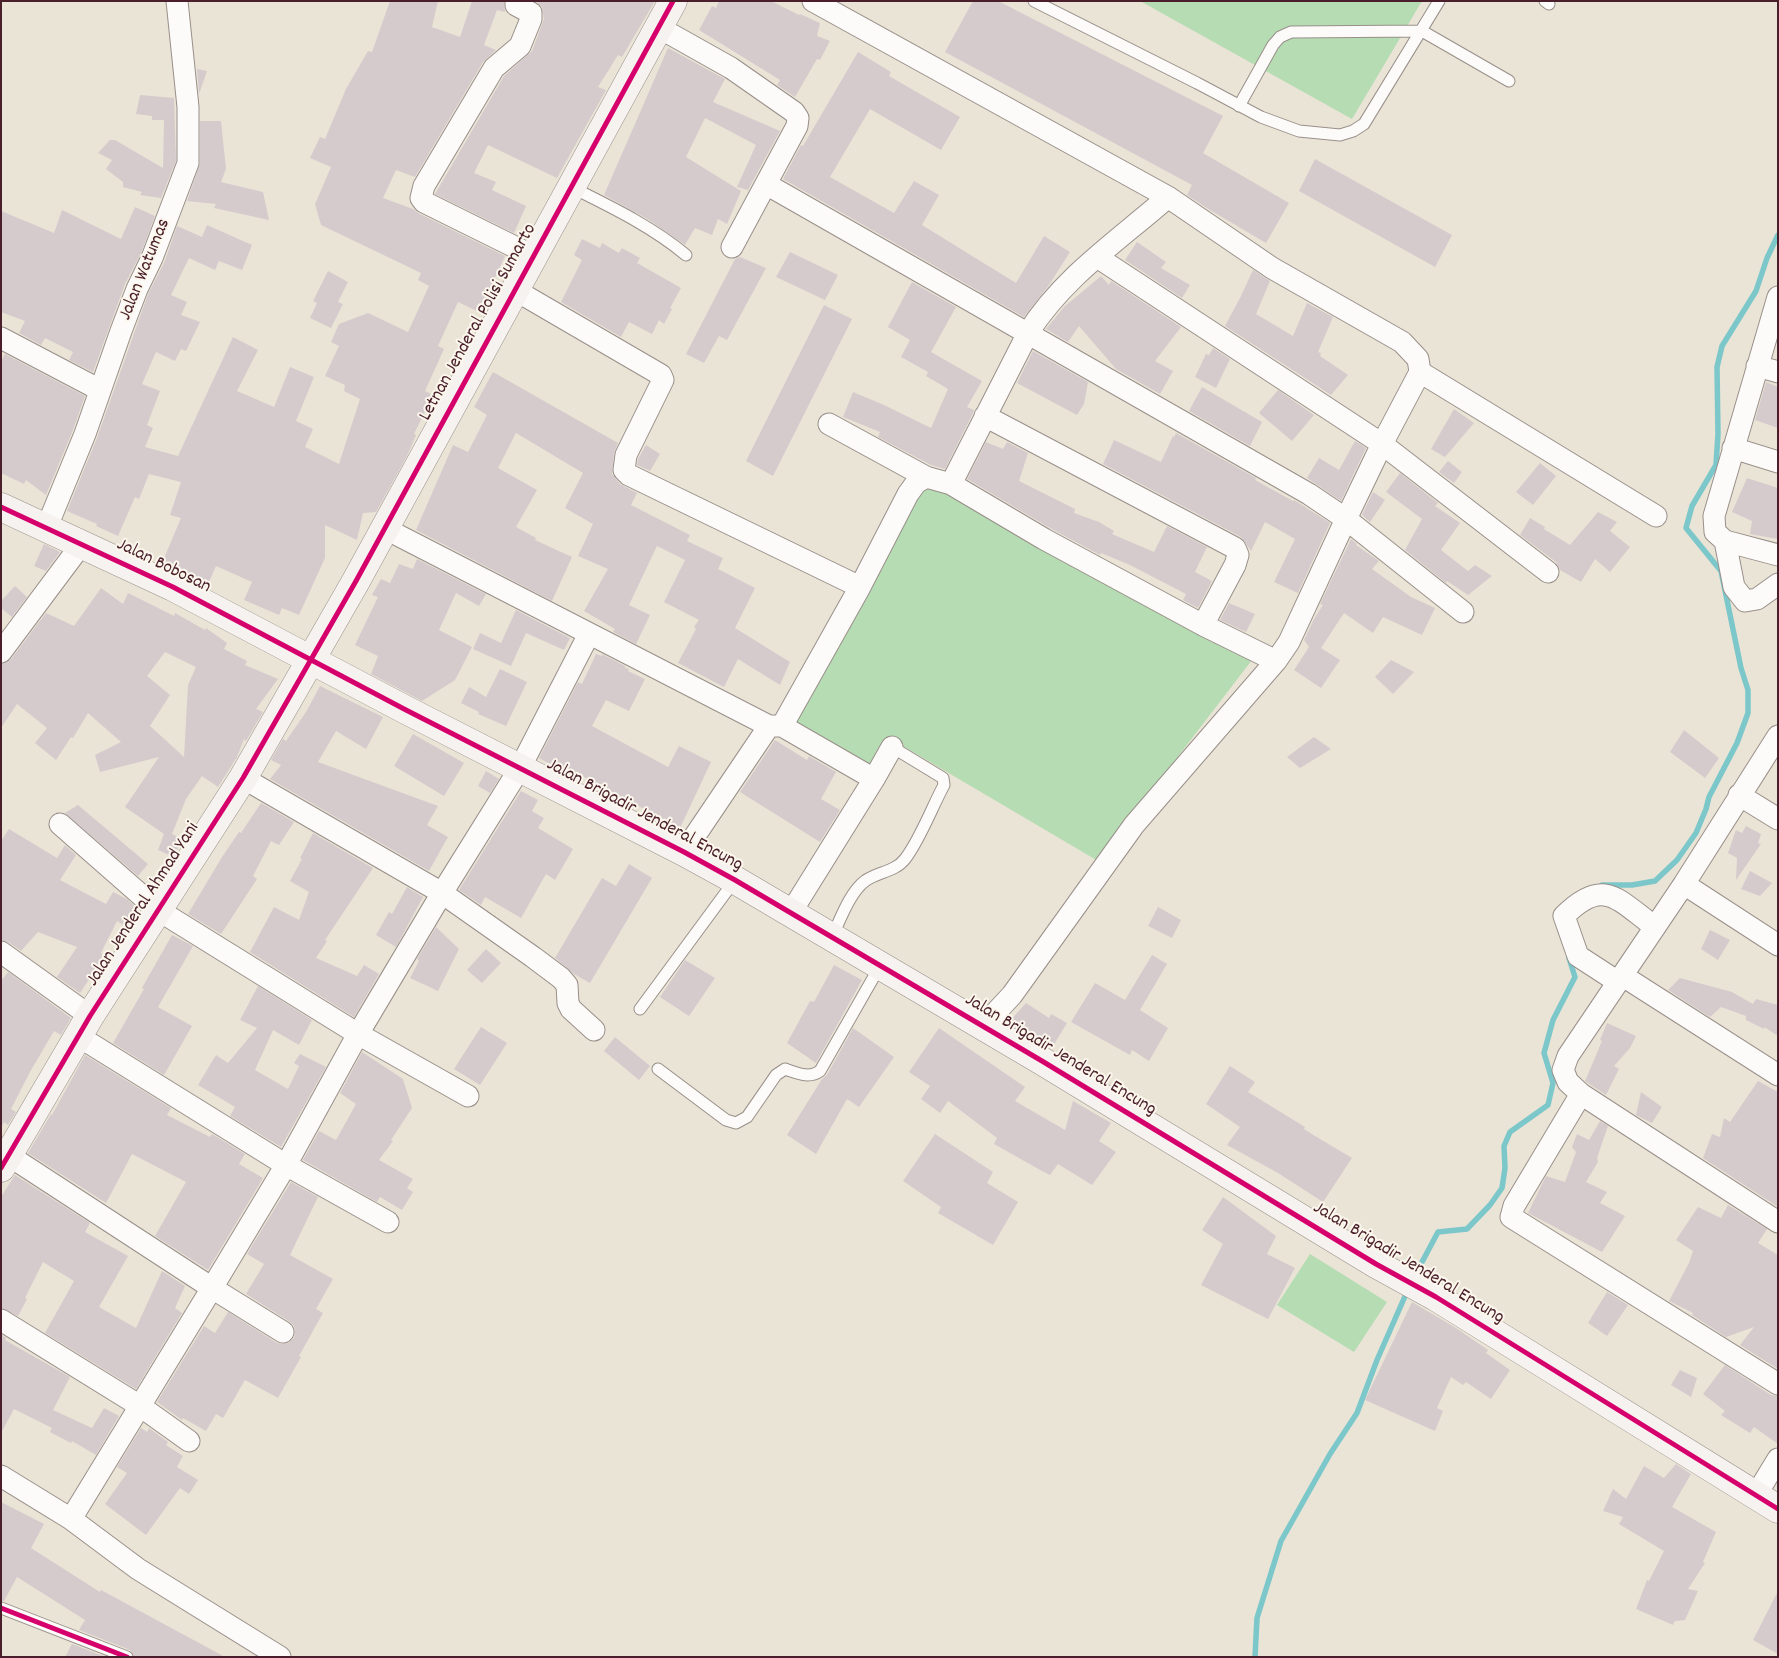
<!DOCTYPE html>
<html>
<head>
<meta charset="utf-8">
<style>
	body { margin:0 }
	#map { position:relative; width:1779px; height:1658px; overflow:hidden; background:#eae4d6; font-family:Dekko,sans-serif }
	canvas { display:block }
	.frame { position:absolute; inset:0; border:2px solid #4a1f2b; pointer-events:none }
</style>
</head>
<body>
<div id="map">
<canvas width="1779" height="1658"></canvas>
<div class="frame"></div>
</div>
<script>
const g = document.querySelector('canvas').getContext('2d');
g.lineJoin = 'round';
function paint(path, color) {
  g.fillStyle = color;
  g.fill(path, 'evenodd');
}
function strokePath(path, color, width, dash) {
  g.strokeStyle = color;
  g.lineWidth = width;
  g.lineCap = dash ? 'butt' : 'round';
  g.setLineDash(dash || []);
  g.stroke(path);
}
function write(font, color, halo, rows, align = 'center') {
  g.font = font + ' Dekko,sans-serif';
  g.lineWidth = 4;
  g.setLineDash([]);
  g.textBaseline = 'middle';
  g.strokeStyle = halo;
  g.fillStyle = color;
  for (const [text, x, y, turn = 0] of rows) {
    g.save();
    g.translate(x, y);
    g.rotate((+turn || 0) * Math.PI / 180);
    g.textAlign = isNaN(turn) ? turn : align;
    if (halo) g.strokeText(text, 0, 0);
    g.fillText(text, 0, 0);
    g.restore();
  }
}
paint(new Path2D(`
	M1140,1h282l-70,118z
	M930,484l325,172 -157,205 -207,-122 -18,28 -84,-48 108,-195z
	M1310,1254l77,48 -33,50 -77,-47z`), '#b5dcb2');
strokePath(new Path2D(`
	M1602,885h30l23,-4 22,-21 19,-27 10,-24 3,-12 28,-54 11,-30v-23l-7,-22 -20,-97 -35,-43 6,-22 24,-41 2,-31 -1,-67 5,-21 34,-55 11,-33 11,-23
	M1421,1264l17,-32 29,-3 23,-24 12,-17 3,-20 -1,-22 6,-14 38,-27 5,-22 -9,-30 9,-33 22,-43 -6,-19
	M1255,1657l2,-39 24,-77 49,-87 27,-41 20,-53 29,-66`), '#7bc7ca', 5.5);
paint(new Path2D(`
	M390,1h48l-6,26 28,10 12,-36h32l1,11 -8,-2 -13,35 12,5 -13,12 -68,115 -19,-7 -13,28 30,11 5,4 87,43 -26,56 -21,-10 -20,44 6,3 -19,42 8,4 -19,39 2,1 -9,21 -31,56 -13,1 -6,27 -32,-15v33l-26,57 -17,-7 -3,7 -35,-15 8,-18 -36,-16 -7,16 -47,-19 19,-45 -11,-3 11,-33 -32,-8 -10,25 -4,-2 -17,39 -22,-10 1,-2 -30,-13 30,-73 51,-144 16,-31 13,-37 25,11 5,-12 45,20 -10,25 -23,-9 -4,9 -26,-12 -18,37 16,7 -6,13 19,7 -14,29 -5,-2 -6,12 -19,-9 -14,32 18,7 -13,34 6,3 -8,19 33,9 55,-119 25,13 -21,41 37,16 16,-40 24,10 -18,44 17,8 -8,18 34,17 21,-65 -16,-8 1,-6 -20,-9 14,-30 -8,-4 8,-18 29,-11 40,19 21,-46 -11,-6 3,-7 -100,-48 -6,-21 16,-37 -21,-9 10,-21 5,2 21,-50 22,-38 4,1z
	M536,1h119l-33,56 -4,-2 -20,32 8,3 -49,88 -69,-33 -14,28 22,9 -4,8 34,16 -12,27 -79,-39 69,-118 28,-25 12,-32 -2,-12z
	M719,1h52l28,14 1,-1 20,9 -3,13 13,5 -10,19 -3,-1 -22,38 -18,-12 3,-5 -81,-50 13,-24 4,2z
	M973,1h25l225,115 -20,37 86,50 -23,40 -56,-33 -23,-15 5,-10 -247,-133z
	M668,48l57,31 -12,23 67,29 -32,59 -11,-3 19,-42 -51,-27 -19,39 55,34 -14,33 -9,-5 -6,16 -17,-7 -10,17 -36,-25 -45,-25z
	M858,52l33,20 -2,4 71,41 -19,33 -71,-41 -40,68 64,36 20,-32 25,14 -17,30 94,58 28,-47 26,16 -21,33 -25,32 -241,-138 18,-34 2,1z
	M197,69l10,2 -8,23z
	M140,95l34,3 2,63 -15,37 -21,-3 2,-3 -19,-5v-5l-17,-13 6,-9 -14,-7 12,-13h5l48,28 1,-48h-12v-4l-16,-2z
	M200,121h21l5,48 -5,13 42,10 6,28 -55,-12 2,-4 -29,-3 13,-38z
	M1315,159l137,76 -17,32 -136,-76z
	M135,207l20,9 -14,37 -16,31 -32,88 -24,-12 4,-8 -28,-14 -4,7 -22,-12 6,-12 -24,-9v-101l53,22 8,-23 59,29z
	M582,239l18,9 2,-5 17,10 3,-5 18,10 -3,5 44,25 -11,20 2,1 -8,15 -5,-4 -7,14 -23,-12 -8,15 -60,-35 21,-42 -8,-5z
	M1137,242l29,20 -5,6 29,17 -8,13 -57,-38z
	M790,252l48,23 -13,25 -49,-23z
	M740,257l26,11 -39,72 -8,-4 -15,27 -18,-9 49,-95z
	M1253,270l17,11 -14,33 37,22 14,-33 26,14 -15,35 3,1 -1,3 28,19 -17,20 -106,-69 16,-30z
	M328,271l20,11 -10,20 5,2 -12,24 -21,-10 7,-15 -4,-2z
	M1101,276l8,9 2,-4 70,46 -26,34 18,10 -13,23 -44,-25 -37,-43 -11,16 -22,-13 18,-22z
	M912,282l44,25 -25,45 51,29 -15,26 7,3 -1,3 -28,56 -14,-4 -53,-28 2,-5 -37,-15 10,-25 31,13 47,23 17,-39 -22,-13 2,-4 -27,-15 9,-17 -22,-13z
	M824,305l28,14 -79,157 -27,-15z
	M1213,348l17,11 -14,29 -21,-11 11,-23 3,1z
	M1033,351l55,31 -4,22 -7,11 -60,-32z
	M5,354l80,42 -12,34 -27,65 -20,-15 -2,4 -23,-11v-112z
	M493,372l125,71 -4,10 -2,21 8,10 17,9 -6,12 59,30 -3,6 36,17 -5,11 37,19 -20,40 55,34 -10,23 -42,-26 -14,28 -46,-24 18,-34 -2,-2 5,-7 -35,-18 21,-42 -28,-14 -28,59 21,10 -14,29 -23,-12 2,-3 -31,-18 24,-42 -30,-13 15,-32 -28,-16 18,-35 -67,-40 -18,35 39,22 -21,37 20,11 -1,2 37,17 -20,44 -136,-71 37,-85 15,7 19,-37 -13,-8z
	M1766,382l12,5v41l-23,-8z
	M1202,387l60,35 -12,24 -61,-35z
	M1278,390l36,25 -22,26 -33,-28z
	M1454,409l20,14 -29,34 -14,-8z
	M1176,433l80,45 -1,2 38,21 1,-1 8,5 28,18 -32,70 -24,-11 21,-43 -30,-17 -14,29 -10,-14 -138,-73 11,-24 47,22 12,-26 1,1z
	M1355,441l11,7 -25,53 -34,-23 12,-20 20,12z
	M986,442l17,7 4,-7 21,11 -9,28 56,28 -1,4 25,9 15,9 -2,3 42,18 13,-26 40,21 -12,25 17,9 -14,27 -15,-8 3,-6 -56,-29 -29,-12 -1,2 -50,-27 -83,-49z
	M646,445l14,9 -10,17 -13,-6 1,-6z
	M1448,461l14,11 -8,11 -15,-11z
	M1540,463l16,13 -23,29 -17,-13z
	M1400,473l38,30 -3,3 25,17 -19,27 27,21 7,-6 17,11 -24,19 -21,-14 -1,2 -41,-33 17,-31 -36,-27z
	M1747,478l31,10v51l-28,-5 2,-13 -20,-9z
	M1373,492l12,8 -15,22 -8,-7z
	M1598,512l19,10 -7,9 20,16 -20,25 -15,-13 -14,23 -21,-12 -4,-8 -36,-27 10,-17 15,9 -1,2 26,16z
	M1351,539l6,5 -1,1 23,16 -7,8 39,28 24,11 -13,27 -39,-18 -10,16 -29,-20 -23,35 19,12 -19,28 -27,-18 15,-23 -5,-7 10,-21 9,-14 -3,-1z
	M44,544l16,8 -14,19 -12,-5z
	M417,559l69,35 -7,12 -23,-13 -17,37 33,17 -17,33 -33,21 -51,-27 7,-18 -23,-11 23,-48 -6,-2 9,-16 9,4 9,-19 14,5z
	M15,586l12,11 -15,20 -11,-9v-7z
	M101,588l22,16 5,-11 46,23 1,-3 30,17 1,-2 21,15 -3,6 23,12 -2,4 33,14 -22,30 7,3 -17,29 -2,-2 -7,18 -19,30 -16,-11 -16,23 -14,35 10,5 -8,18 -16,-7 6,-16 -39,-27 34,-50 -59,15 -5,-17 26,-13 -33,-29 -15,25 -2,-1 -15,23 -21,-17 12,-15 -30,-24 -16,24v-64l5,-1 5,-4 35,-46 28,13zM165,652l31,15 -8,18 -4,72 -34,-31 20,-31 -23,-19z
	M1229,603l26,11 -9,18 -26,-12z
	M516,610l54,28 -6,12 -38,-17 -15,33 -38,-17 7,-16 21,10z
	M596,654l6,2v-2l23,12v2l4,1 -1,2 17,8 -16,32 -23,-11 -14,26 76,41 11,-21 32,16 -31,66 -113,-60 -2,4 -26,-14 39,-76 4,2z
	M1391,660l23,12 -21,22 -18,-17z
	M500,669l27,13 -21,44 -28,-12 1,-2 -18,-9 8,-16 17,10z
	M320,686l63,31 -17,32 -30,-18 -18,31 120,44 -11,19 21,12 -19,34 -159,-92 11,-14 -10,-5 12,-21 3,2 20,-29z
	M1684,730l35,28 -14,20 -35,-26z
	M413,734l51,29 -20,33 -50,-30z
	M1314,737l17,12 -31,19 -13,-11z
	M775,740l32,20 2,-4 27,16 -15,27 19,11 -20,32 -80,-50z
	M486,771l13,8 -9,14 -12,-7z
	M521,791l17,9 -6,11 12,7 -6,10 35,21 -18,31 -9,-6 -25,44 -36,-21 -4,8 -22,-15z
	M261,803l33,19 -15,23 -8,-4 -18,35 4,3 -36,55 -33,-20 34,-57 17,-25 2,1z
	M78,805l70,59 -10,12 -73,-63z
	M1746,826l15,8 -3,9 3,1 -25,36 1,-22 -9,-5 8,-23 6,3z
	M9,829l48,29 8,-13 11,10 -16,25 46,24 7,-12 14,7 12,11 -11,18 -11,-7 -16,32 4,3 -25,37 -23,-16 20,-30 -39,-15 -17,19 -13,-9 -7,-2v-99z
	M313,833l60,35 -48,72 2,1 -11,17 41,18 7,-11 15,9 -25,43 -104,-65 24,-45 25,13 10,-28 -19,-11 12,-22 -2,-1z
	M629,864l23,14 -62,105 -16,-9 -19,-16 47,-80 14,8z
	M1750,871l22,12 -12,13 -19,-7z
	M407,887l16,10 -27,50 -20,-12 13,-23 3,2z
	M1158,907l23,13 -9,18 -24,-12z
	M436,927l23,22 -21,42 -28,-13 9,-17 -2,-2z
	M1710,930l20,10 -12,20 -17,-11z
	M172,935l21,11 -35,61 34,19 -28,49 -51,-32 31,-54 -2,-1z
	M486,949l15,14 -19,20 -15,-13z
	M1152,955l15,9 -27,46 28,18 -19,33 -17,-11 -2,5 -59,-33 24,-39 30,17z
	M685,960l30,18 -26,38 -29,-19z
	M834,965l28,15 -46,83 -29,-20 23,-42 4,1z
	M8,972l63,46 -10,17 -7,-4 -24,41 -19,37 5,3 -8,13 -4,-3 -3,6v-147z
	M1680,978l52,14 21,12 3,-5 22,6v31l-14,-9v2l-18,-9v-4l-25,-9 -11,10 -42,-27z
	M258,986l54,34 -13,25 -26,-15 -18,40 33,19 11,-23 -5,-3 6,-9 26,13 -45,80 -51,-31 5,-9 -37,-22 18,-30 12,8 29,-35 -17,-8z
	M1026,1003l23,15 2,-4 16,9 -14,23 -31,-18v3l-14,-8z
	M1607,1023l29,13 -6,12 -16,18 5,3 -13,26 -21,-14 17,-40 -2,-1z
	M481,1027l26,16 -27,42 -26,-16z
	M853,1028l41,29 -35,50 -12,-8 -31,55 -29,-19 35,-56 5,-4z
	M939,1028l86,59 -10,14 50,29 8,-29 38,22 -12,18 17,11 -24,33 -34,-21 -8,11 -8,-4 -48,-27 3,-6 -49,-37 -8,12 -19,-14 9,-13 -21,-14z
	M615,1037l35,29 -11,14 -35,-29z
	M362,1052l41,27 9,29 -21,32 2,1 -14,19 34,19 -6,9 6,4 -11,18 -22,-13 -3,5 -74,-42 16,-29 17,9 20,-36 -16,-11z
	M85,1055l86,53 -4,7 43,22 2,-3 33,20 -6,10 24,14 -55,92 -53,-34 31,-54 -54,-28 -26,49 -78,-50 23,-39 1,1z
	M1230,1066l25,16 -7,10 57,35 -1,2 11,7 37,22 -29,44 -45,-29 -51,-28 13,-18 -34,-23z
	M1758,1081l20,11v115l-75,-49 9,-24 8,3 4,-19 6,4z
	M1641,1092l21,15 -10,16 -16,-8z
	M1600,1121l8,5 -11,32 1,4 -12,20 21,10 -7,11 25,13 -23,36 -74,-39 18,-37 19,6 11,-30 -4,-5 5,-13 12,6z
	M935,1134l58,38 -6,11 31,19 -25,43 -55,-32 3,-6 -38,-26z
	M15,1175l75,48 -5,9 43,24 -29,51 37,21 26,-57 23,15 -10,22 7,5 -46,76 -91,-56 29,-52 -15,-9 -16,-10 -18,36 2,1 -9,17 -17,-8v-111z
	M291,1182l27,15 -28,58 43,24 -17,30 7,4 -24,43 2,1 -23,41 -33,-18 -22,38 -7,-4 -10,17 -23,-13 -1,2 -25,-18 47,-76 11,7 13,-21 49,31 6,1 5,-1 6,-5 1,-6 -1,-6 -4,-4 -44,-28 18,-30 -17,-10z
	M1223,1197l53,39 -9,18 28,14 -27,51 -67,-34 22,-41 -21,-14z
	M1728,1205l39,24 -9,14 20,12v114l-38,-24 14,-18 -28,10 -34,-22 1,-2 -24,-12 20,-38 4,-12 -17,-11 22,-33 23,11z
	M1607,1292l21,13 -21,31 -19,-13z
	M1412,1302l44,26 32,22 -2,3 24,17 -19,29 -25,-17 -3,3 -12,-8 -14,31 6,3 -8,20 -70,-31z
	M1,1335l5,3 -1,2 65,37 -17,33 39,18 12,-20 15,8 -23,39 -24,-14 -1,2 -21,-11 2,-4 -38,-19 -13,24z
	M1725,1365l46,30 7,1v48l-24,-17 -4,6 -29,-18 4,-4 -22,-17z
	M1680,1370l17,8 -6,19 -20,-12z
	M141,1428l6,4 2,-4 19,14 -2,3 17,11 -6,11 21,13 -9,14 -9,-6 -34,47 -41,-31 22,-31 -10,-6z
	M1676,1464l15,10 -19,33 44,25 -13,30 2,1 -17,26 10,2 -13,29 -10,1 -2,4 -37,-16 11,-29 2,1 15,-30 -45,-27 4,-7 -20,-6 10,-22 13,10 18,-33 20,12z
	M1,1502l43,22 -13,24 69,44 1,-2 124,67h-91l-4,-7 -51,-20 6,-10 -68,-43 -13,24h-3z
	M1778,1591v63l-25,-14z
	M72,1644l34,13h-41z`), '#d5cbcd');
const lane = new Path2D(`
	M1034,1l163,82 64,34 38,14 41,4 13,-4 11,-7 75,-123
	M1545,1l4,3
	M1239,106l34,-61 7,-8 11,-5 131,-1 87,50
	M571,187c40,20 80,39 115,68
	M832,937c8,-17 18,-45 33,-56 12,-9 30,-9 40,-22 15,-19 27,-52 39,-74l-1,-7 -51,-31
	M640,1009l95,-129
	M658,1069l68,51 10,3 11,-6 29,-42 9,-6c12,4 24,10 35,2l60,-105
	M1,1608l126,49`);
const street = new Path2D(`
	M516,1v4l15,8v6l-11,27 -26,22 -70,118 -3,12 3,4 109,54
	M813,1l355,196 104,71 130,74 16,17 2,13 -38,72 -36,75 -57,123 -13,19 -142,164 -122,170 -29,31
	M658,27l73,41 63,44 4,6 -1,8 -65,121
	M766,184l543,310 37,25 117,93
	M1097,257l285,187 166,128
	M515,290l146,85 2,5 -37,75 -2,15 5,5 231,112
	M1778,297l-64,219 1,16 10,9 53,14
	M1,338l99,52
	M1757,366l21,6
	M1420,372l236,144
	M985,416l250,132 3,7 -3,10 -32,60
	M829,424l97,53
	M1733,448l45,14
	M951,484l77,-151c35,-56 91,-93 140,-136
	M384,528l385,198
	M46,529l39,-95 36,-103 16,-42 15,-31 36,-95v-56l-11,-106
	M1725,541l9,46 11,14 12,-2 21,-15
	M1,652l80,-107
	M782,726l92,53 -84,135
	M1778,736l-94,148 -116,172 -5,14 5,12 13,12 -67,112 -3,11 267,167
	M243,778l199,115 91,64 28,21 6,7 1,18 3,6 23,21
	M874,779l18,-32
	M1739,795l39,24
	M60,824l98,86 200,124 110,62
	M684,852l85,-126h13l78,-139 48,-93 8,-11 10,-6 25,7 93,55 159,86 73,36
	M1684,884l94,61
	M1,952l89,64
	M1623,976l155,99
	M1618,982l-40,-26 -14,-40c40,-40 54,-16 91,11
	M78,1036l208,129 102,57
	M1581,1094l197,128
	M8,1155l204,133 71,44
	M1,1320l139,86 49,35
	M1,1476l70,43 67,50 142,88
	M1756,1495l22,-36
	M71,1519l141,-231 74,-123 72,-131 84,-141 78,-125 69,-134`);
const secondary = new Path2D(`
	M1,507l172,80 233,123 278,142 51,28 307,181 334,203 60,33 342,212
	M1,1168l89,-152 153,-238 113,-197 317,-580`);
strokePath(lane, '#998f8a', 13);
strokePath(street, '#998f8a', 23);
strokePath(secondary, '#998f8a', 29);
strokePath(lane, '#fcfbf9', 11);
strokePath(street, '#fcfbf9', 21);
strokePath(secondary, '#f6f2ef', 28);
strokePath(new Path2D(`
	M1,507l172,80 233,123 278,142 51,28 307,181 334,203 60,33 342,212
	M1,1168l89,-152 153,-238 113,-197 317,-580
	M1,1608l126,49`), '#d6006c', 5);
write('19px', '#4a1f2b', '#fbf7ec', [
	["Jalan Watumas",146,270,-68],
	["Letnan Jenderal Polisi Sumarto",479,323,-61],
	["Jalan Bobosan",163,567,26],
	["Jalan Brigadir Jenderal Encung",644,816,28],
	["Jalan Jenderal Ahmad Yani",144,905,-57],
	["Jalan Brigadir Jenderal Encung",1060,1056,31],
	["Jalan Brigadir Jenderal Encung",1408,1264,31]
]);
</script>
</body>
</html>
